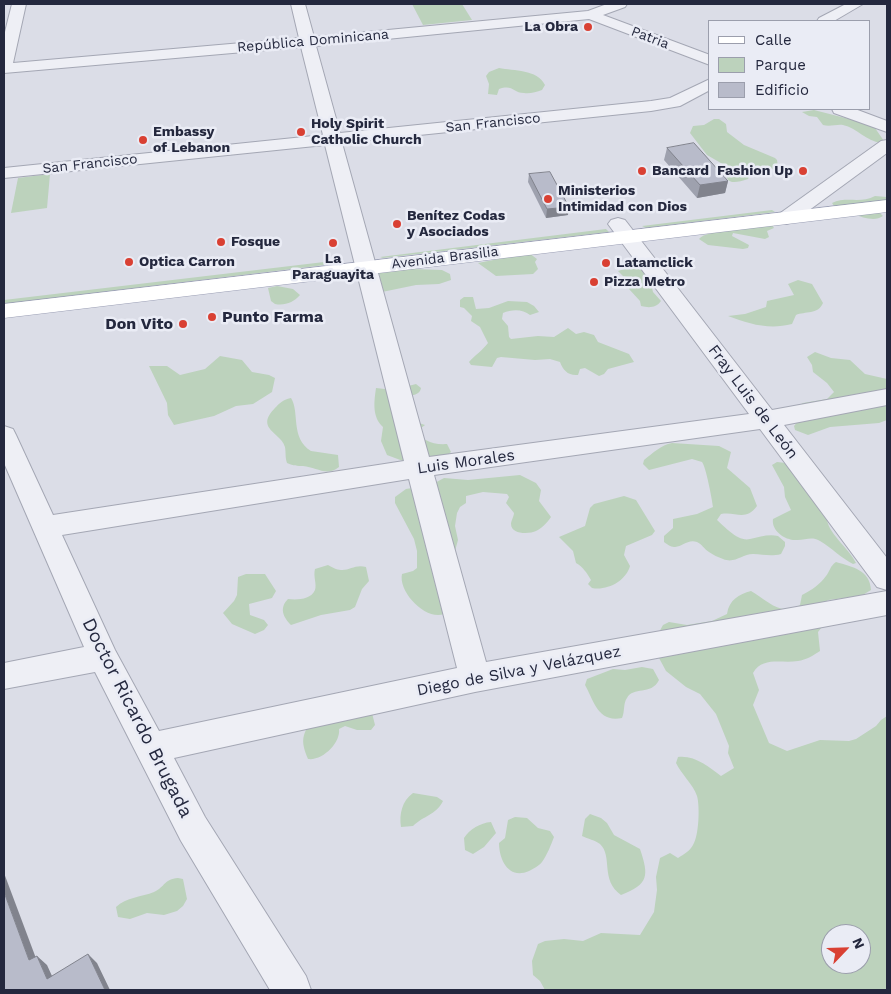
<!DOCTYPE html>
<html>
<head>
<meta charset="utf-8">
<style>
	body { margin:0 }
	#map { position:relative; width:891px; height:994px; overflow:hidden; background:#dbdde7; font-family:"Work Sans",sans-serif }
	canvas { display:block }
	.frame { position:absolute; inset:0; border:5px solid #24283e; pointer-events:none }
	.legend { position:absolute; left:708px; top:20px; width:162px; height:90px; box-sizing:border-box; background:#eaecf5; border:1px solid #9b9eac; margin:0; padding:6px 9px; list-style:none; font-size:15px; color:#24283e }
	.legend li { display:flex; align-items:center; gap:10px; height:25px }
	.legend b { width:25px; border:1px solid #9b9eac }
	.north { position:absolute; left:821px; top:924px; width:50px; height:50px; box-sizing:border-box; background:#eaecf5; border:1px solid #9b9eac; border-radius:50%; rotate:66deg; font-size:14px; font-weight:700; line-height:20px; text-align:center; color:#24283e }
	.north::after { content:''; display:block; margin:auto; width:18px; height:22px; background:#d94033; clip-path:polygon(50% 0,100% 100%,50% 72%,0 100%) }
</style>
</head>
<body>
<div id="map">
<canvas width="891" height="994"></canvas>
<div class="frame"></div>
<ul class="legend">
<li><b style="height:6px;background:#fff"></b>Calle</li>
<li><b style="height:14px;background:#bcd2bc"></b>Parque</li>
<li><b style="height:14px;background:#b8bbca"></b>Edificio</li>
</ul>
<div class="north">N</div>
</div>
<script>
const g = document.querySelector('canvas').getContext('2d');
g.lineJoin = 'round';
function paint(path, color) {
  g.fillStyle = color;
  g.fill(path, 'evenodd');
}
function strokePath(path, color, width, dash) {
  g.strokeStyle = color;
  g.lineWidth = width;
  g.lineCap = dash ? 'butt' : 'round';
  g.setLineDash(dash || []);
  g.stroke(path);
}
function write(font, color, halo, rows, align = 'center') {
  g.font = font + ' "Work Sans",sans-serif';
  g.lineWidth = 5;
  g.setLineDash([]);
  g.textBaseline = 'middle';
  g.strokeStyle = halo;
  g.fillStyle = color;
  for (const [text, x, y, turn = 0] of rows) {
    g.save();
    g.translate(x, y);
    g.rotate((+turn || 0) * Math.PI / 180);
    g.textAlign = isNaN(turn) ? turn : align;
    if (halo) g.strokeText(text, 0, 0);
    g.fillText(text, 0, 0);
    g.restore();
  }
}
paint(new Path2D(`
	M412,4h50l10,16 -49,5z
	M499,68c15,3 38,1 46,17l-3,5c-6,2 -12,4 -18,3 -11,0 -11,-9 -25,-4l-2,6 -9,-1 1,-10 -3,-8 3,-4z
	M814,110l39,10 12,1 10,7 9,13 -3,2c-15,-2 -24,-15 -38,-18 -6,-1 -13,2 -20,0l-6,-8 -8,-1 -7,-4z
	M714,119h5l7,5 1,8 17,13 31,13 2,2 1,7 -8,3 -18,1 -4,8c-15,5 -24,6 -22,-13l-19,-11 -17,-22 3,-7 11,-1z
	M50,174l-3,34 -36,5 7,-35z
	M875,196l12,1v10l-9,4 5,5c-12,9 -35,-5 -49,-10l-2,-3c14,-7 29,1 43,-7z
	M772,210l3,2 -129,16 -4,-2z
	M772,225l2,3 -7,3 2,6 -4,2 -32,-6 -1,3 17,9 -1,3 -5,1 -35,-4 -9,-6c8,-10 58,-12 73,-14z
	M606,229l3,3 -226,26 -3,-1z
	M529,253l8,6 -2,3 3,7 -5,5 -37,2 -18,-13z
	M341,260l2,2 -2,1 -337,41v-4z
	M631,267l17,5 5,20 8,9c-5,7 -12,7 -20,5l-1,-5 -11,-12 -1,-8 -10,-10z
	M412,269l30,1 8,4 1,6 -12,4 -23,1 -34,7 -4,-10 2,-2 -1,-7z
	M798,280l14,4 11,19c-5,12 -18,8 -27,12l-4,9c-23,6 -43,0 -64,-8l17,-2 21,-7 1,-6 27,-6 -6,-11z
	M277,286l16,3 7,6c-6,7 -15,11 -25,9l-4,-3 -3,-13z
	M464,297h9l3,12 13,-1 19,-7 19,1 7,4 5,6 -9,3c-7,-6 -18,-6 -27,-2l-1,6 6,7 1,11 2,2 27,-3 16,1 14,-9 8,6 8,-2 10,3 4,7 31,12 5,8 -26,7 -4,5 -5,2 -14,-8 -5,1 -2,6c-10,1 -15,-5 -18,-13l-10,-3 -15,1 -34,-3 -4,1 -5,9 -21,-2 -2,-3c6,-7 13,-11 19,-19l-8,-16 -9,-6 1,-5 -8,-8 -4,-1v-7z
	M815,352l16,6 19,2 15,14 22,5v41l-8,3 -49,4 -22,8 -13,-5 -1,-4 4,-5 -5,-12 10,-6 24,-4 7,-7 -7,-9 -14,-11 -1,-7 -5,-8z
	M220,356l22,4 10,12 17,3 6,3 -3,14 -19,12 -17,2 -22,10 -40,9 -6,-10 -1,-12 -18,-37h18l13,9 25,-6z
	M416,384l5,4c-1,7 -8,7 -14,8l9,26 9,3 -4,3 -9,1c11,11 19,16 35,15l4,8 -10,9 -30,3 -24,-9 -6,-14 2,-14c-11,-10 -9,-25 -7,-39l17,2z
	M291,398c9,14 -1,40 20,53l27,4 1,12c-12,10 -23,0 -36,-1 -6,0 -9,0 -16,-3 -2,-6 -1,-10 -2,-16 -3,-14 -31,-18 -10,-39 5,-5 7,-8 16,-10z
	M672,443l47,3 12,6 -4,16 23,20 7,18c-12,16 -21,5 -36,8l-4,6c8,7 21,22 33,19 10,-2 18,-5 28,-3l7,6v4l-4,8c-11,3 -18,0 -28,0 -11,0 -18,10 -30,5 -5,-2 -10,-4 -14,-7 -5,-3 -7,-8 -12,-10 -14,-4 -17,13 -33,0v-6l9,-8v-9l24,-5 16,-7c-1,-8 -7,-40 -11,-45l-10,-3 -43,11 -6,-6 1,-4c9,-7 17,-15 28,-17z
	M777,462l9,1 41,54c-1,15 22,31 29,46l-3,1c-12,-6 -21,-16 -33,-23 -9,-5 -13,-1 -23,-1 -11,1 -26,-9 -24,-21l18,-9 -6,-13 -1,-10 -12,-22z
	M520,475l16,8 5,7 -2,11 12,16c-4,6 -10,12 -15,14 -6,3 -25,4 -25,-7 0,-3 3,-8 3,-11l-8,-10 3,-6 -2,-3 -24,-2 -17,4v7l-6,4 -3,6 -2,13 3,14 -6,22 -8,52c-18,7 -46,-22 -42,-40l11,-3 4,-3v-17l-3,-12 -19,-36v-6l11,-8 25,-4 13,-7 24,2z
	M624,496l12,4 19,31 -3,4 -26,11 -2,9 6,11c-4,15 -23,25 -38,22l-4,-4 3,-4c-4,-7 -8,-13 -15,-17l-3,-12 -14,-14 26,-11 5,-18 4,-4z
	M836,562c17,5 34,8 35,28l-10,6 -33,4 -10,11 4,16 -4,5 2,19c-6,4 -14,9 -22,10 -16,3 -35,-5 -45,12l6,17 -6,15 16,38 18,8 33,-11 29,1 7,-2 20,-13 5,-6 6,-4v274h-342l-5,-9 -7,-6 -1,-14 6,-17 7,-3 19,-2 19,2 18,-8 39,2 14,-23 3,-22 -1,-13 4,-19 10,-5 8,5c6,-4 12,-7 15,-13 6,-9 7,-39 4,-49 -4,-12 -16,-22 -21,-33l2,-6c17,-2 31,10 43,19l13,-8 -6,-15 1,-7 -13,-32 -16,-20 -14,-7 -20,-16 -14,-26 11,-20 6,-3 18,3 25,-4 15,-7c2,-14 12,-20 24,-23 16,9 29,26 49,14l2,-10c10,-5 18,-11 24,-19 4,-5 4,-10 10,-14zM831,934h30v30h-30z
	M328,565c19,12 23,-2 38,2l3,14 -7,8 -7,18 -5,3 -29,5 -30,10c-8,-8 -12,-17 -3,-26 8,1 23,1 27,-9 2,-6 -2,-14 0,-21z
	M246,574h19l11,17 -4,7 -23,6 1,11 14,5 4,5 -4,5 -9,4 -23,-10 -9,-11 11,-12 3,-6 1,-18z
	M642,667l11,2 6,11c-8,16 -26,6 -32,18 -4,5 -2,14 -5,20 -24,5 -28,-17 -37,-33l2,-6 26,-10 12,1z
	M372,713l3,12 -4,5h-14l-12,-4 -6,3c2,13 -16,32 -31,30 -6,-15 -7,-21 1,-35z
	M413,793l24,4 6,4c-7,14 -20,15 -30,25l-12,1c-2,-13 1,-26 12,-34z
	M590,814l11,4 6,5 7,12 26,14c9,27 9,35 -19,46 -21,-15 -8,-39 -21,-51 -5,-4 -12,-5 -18,-8l3,-17z
	M515,817l12,1 11,10 12,3 4,6c-3,8 -7,18 -12,25 -3,4 -9,7 -13,9 -20,9 -30,-11 -30,-28l6,-5 3,-18z
	M491,822l5,11 -12,14 -11,7 -8,-4 -1,-12c6,-9 16,-15 27,-16z
	M178,878l5,1 4,20 -4,7 -6,5 -13,4 -17,-2 -17,6 -12,-2 -2,-10c10,-10 26,-10 38,-15 11,-5 10,-13 24,-14z`), '#bcd2bc');
const minor = new Path2D(`
	M12,4h14l-13,59 286,-25 -8,-34h14l9,33 274,-26 19,-7h20l-2,3 -22,8 107,40v10l-121,-46 -273,27 24,87 311,-32 19,-3 40,-19v11l-30,16 -29,5 -309,32 87,314 320,-43 -141,-190 3,-4 7,-2 7,2 147,190 115,-21v16l-103,20 103,133v32l-10,-3 -117,-158 -326,46 52,187 401,-71v24l-412,77 -301,66 31,59 101,159 5,14h-41l-89,-149 -86,-169 -91,17v-26l80,-16 -80,-184v-37l9,3 3,6 37,80 351,-54 -79,-316 -321,33v-10l319,-33 -22,-88 -297,26v-37zM409,479l48,189 -298,63 -44,-81 -53,-115z
	M846,4h17l-29,17h-17l2,-3z
	M832,109h23l32,12v11l-53,-19z
	M887,140v13l-94,69 -7,2 -7,-2 -3,-4 3,-4 102,-73z`);
const major = new Path2D(`
	M887,200v12l-883,106v-14z`);
strokePath(minor, '#a4a7b4', 2);
strokePath(major, '#9a9eb4', 1);
paint(minor, '#eeeff5');
paint(major, '#fff');
paint(new Path2D(`
	M667,148l61,33 -3,12 -28,5 -33,-38z
	M529,174l39,41 -22,3 -18,-36z`), '#9ea1ae');
paint(new Path2D(`
	M728,181l-3,12 -28,5 3,-13z
	M569,207l-1,8 -22,3 1,-9z
	M4,873l36,96 -11,-9 -25,-68z
	M88,954l9,9 13,27h-5z
	M37,956l10,9 10,22 -10,-8z`), '#81838d');
const building = new Path2D(`
	M694,143l34,38 -28,4 -33,-37z
	M550,172l19,35 -22,2 -18,-35z
	M4,892l25,68 8,-4 10,23 41,-25 17,36h-101z`);
paint(building, '#b8bbca');
strokePath(building, '#81838d', 1);
for (const [x, y, r, color] of [
	[588,27,5,"#d94033"],
	[301,132,5,"#d94033"],
	[143,140,5,"#d94033"],
	[642,171,5,"#d94033"],
	[803,171,5,"#d94033"],
	[548,199,5,"#d94033"],
	[397,224,5,"#d94033"],
	[221,242,5,"#d94033"],
	[333,243,5,"#d94033"],
	[129,262,5,"#d94033"],
	[606,263,5,"#d94033"],
	[594,282,5,"#d94033"],
	[212,317,5,"#d94033"],
	[183,324,5,"#d94033"]
]) {
  const dot = new Path2D();
  dot.arc(x, y, r, 0, 2 * Math.PI);
  g.fillStyle = color;
  g.fill(dot);
  strokePath(dot, '#eaecf5', 2);
}
write('bold 14px', '#24283e', '#eaecf5', [
	["La Obra",578,27,"right"],
	["Holy Spirit",311,124],
	["Catholic Church",311,140],
	["Embassy",153,132],
	["of Lebanon",153,148],
	["Bancard",652,171],
	["Fashion Up",793,171,"right"],
	["Ministerios",558,191],
	["Intimidad con Dios",558,207],
	["Benítez Codas",407,216],
	["y Asociados",407,232],
	["Fosque",231,242],
	["La",333,259,"center"],
	["Paraguayita",333,275,"center"],
	["Optica Carron",139,262],
	["Latamclick",616,263],
	["Pizza Metro",604,282]
], 'left');
write('14px', '#24283e', '#eaecf5', [
	["Patria",650,38,21],
	["República Dominicana",313,41,-5],
	["San Francisco",493,123,-6],
	["San Francisco",90,164,-6],
	["Avenida Brasilia",445,258,-7]
]);
write('bold 16px', '#24283e', '#eaecf5', [
	["Punto Farma",222,317],
	["Don Vito",173,324,"right"]
], 'left');
write('16px', '#24283e', '#eaecf5', [
	["Fray Luis de León",753,402,53],
	["Luis Morales",466,462,-8],
	["Diego de Silva y Velázquez",519,671,-11]
]);
write('19px', '#24283e', '#eaecf5', [
	["Doctor Ricardo Brugada",137,718,63]
]);
</script>
</body>
</html>
